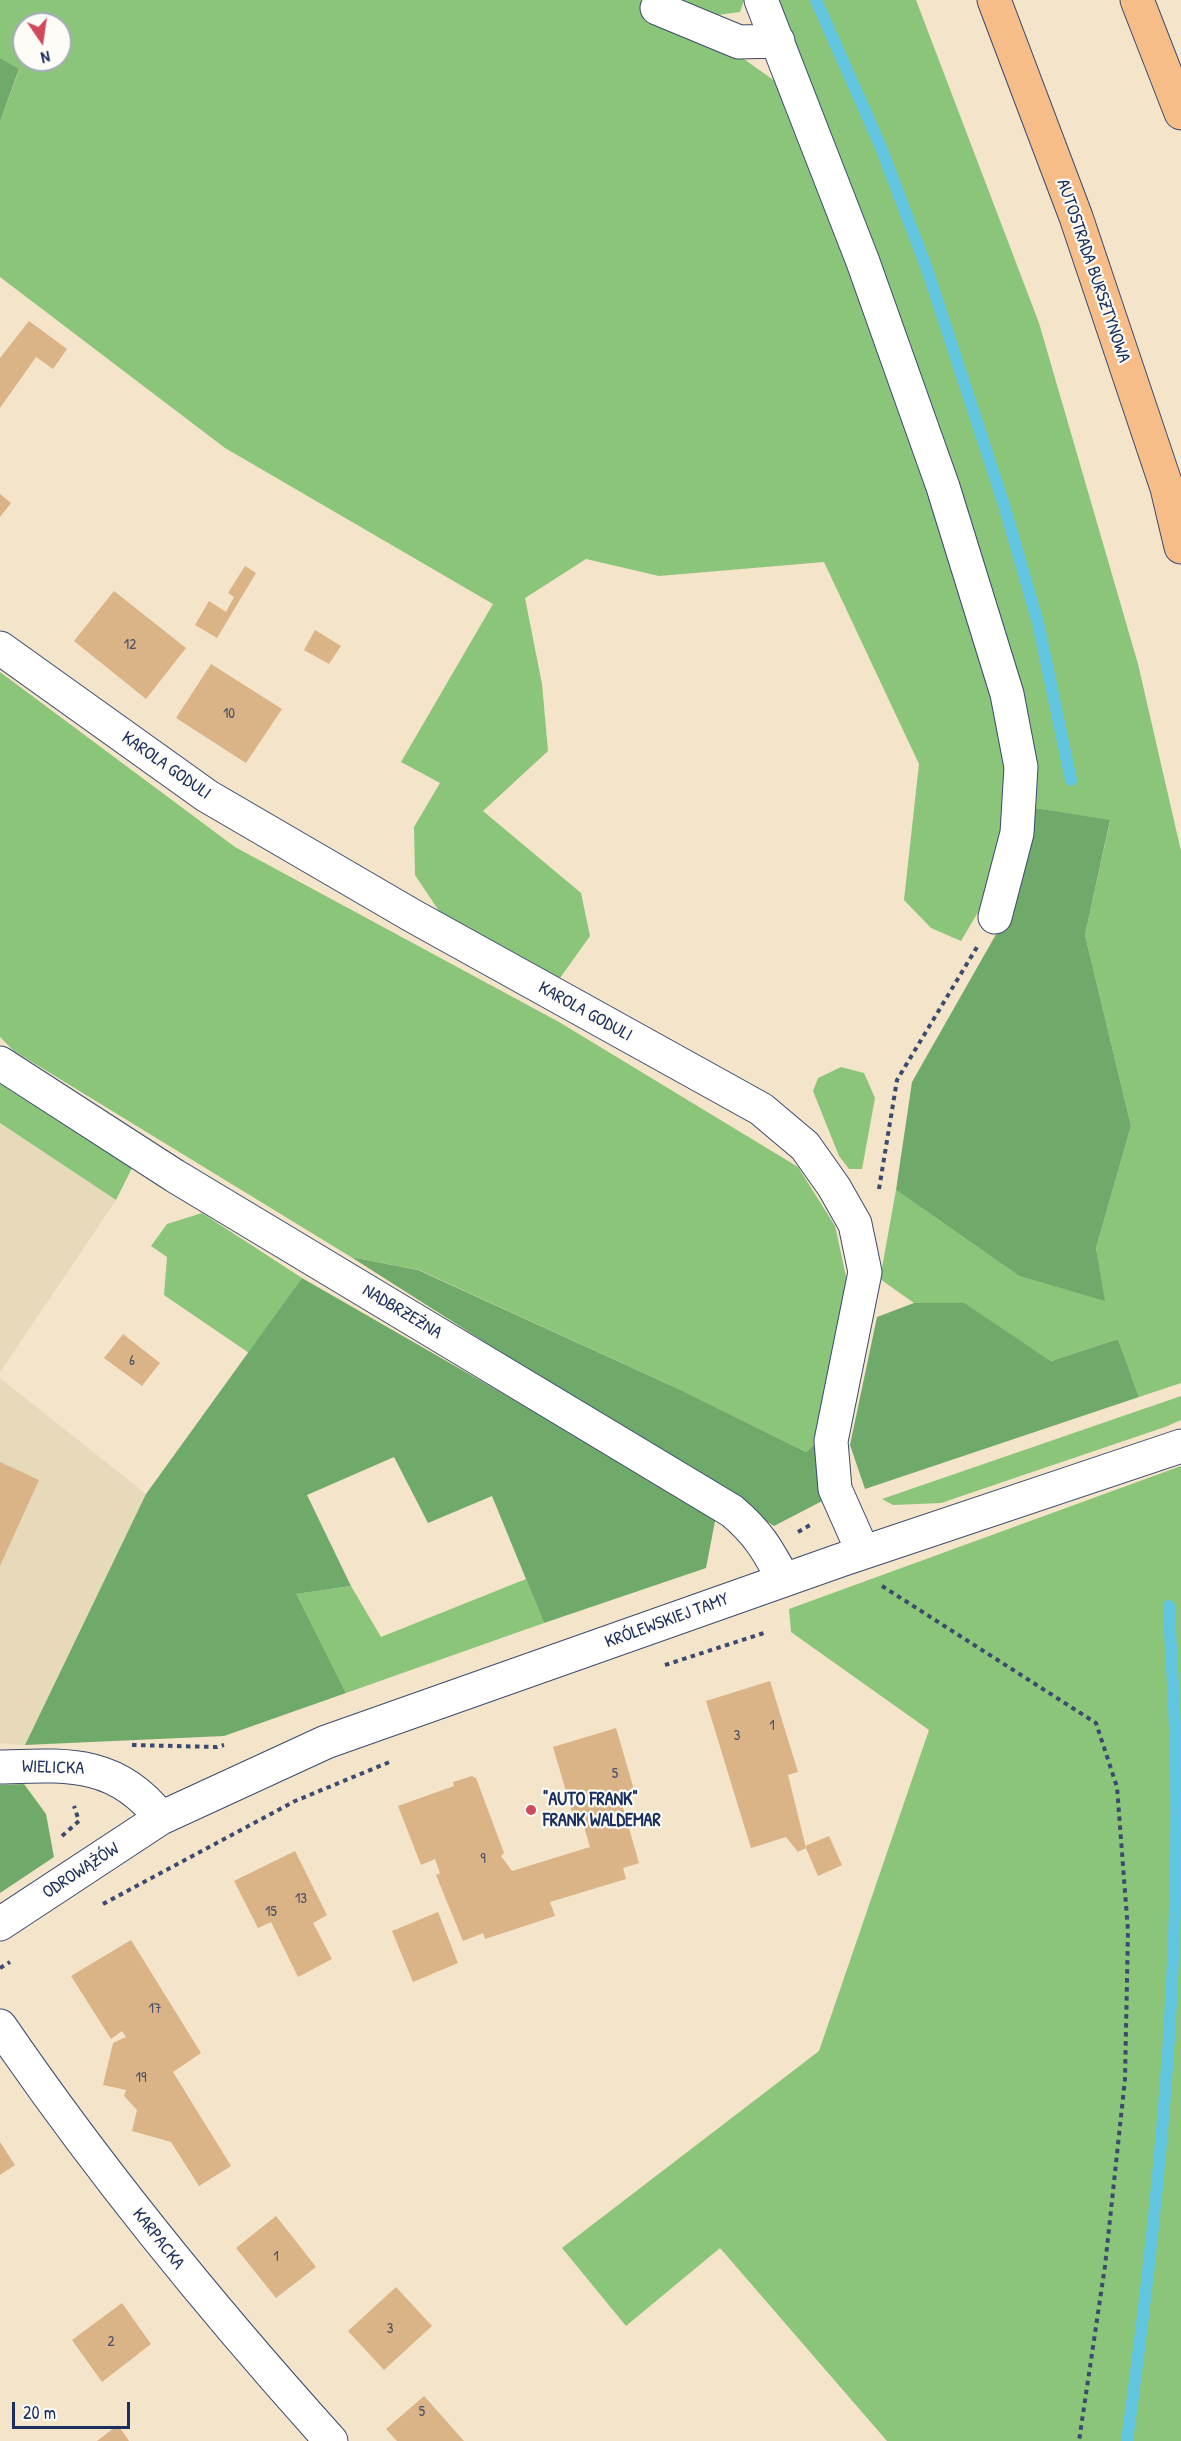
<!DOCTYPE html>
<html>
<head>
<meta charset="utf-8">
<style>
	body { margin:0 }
	#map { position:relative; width:1181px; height:2441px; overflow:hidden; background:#f3e4ca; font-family:"Patrick Hand",sans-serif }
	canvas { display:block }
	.north { position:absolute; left:12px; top:12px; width:60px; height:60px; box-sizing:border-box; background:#fdfcf7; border:2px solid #a3aaba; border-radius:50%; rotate:167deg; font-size:16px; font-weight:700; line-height:24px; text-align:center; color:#1b2f5e }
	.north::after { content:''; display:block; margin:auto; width:21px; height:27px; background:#d1495b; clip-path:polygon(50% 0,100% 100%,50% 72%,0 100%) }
	.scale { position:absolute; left:12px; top:2402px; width:118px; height:27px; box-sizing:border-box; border:3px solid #1b2f5e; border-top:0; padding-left:8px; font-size:18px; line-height:21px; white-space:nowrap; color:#1b2f5e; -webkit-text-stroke:4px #fdfcf7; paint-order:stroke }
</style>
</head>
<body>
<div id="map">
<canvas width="1181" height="2441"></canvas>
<div class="north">N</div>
<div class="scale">20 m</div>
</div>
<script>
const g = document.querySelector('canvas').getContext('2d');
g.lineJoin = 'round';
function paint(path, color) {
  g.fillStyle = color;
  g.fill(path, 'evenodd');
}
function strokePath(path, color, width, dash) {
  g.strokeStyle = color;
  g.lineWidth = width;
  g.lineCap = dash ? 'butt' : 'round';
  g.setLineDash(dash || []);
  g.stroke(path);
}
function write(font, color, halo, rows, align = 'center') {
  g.font = font + ' "Patrick Hand",sans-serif';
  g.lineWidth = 4.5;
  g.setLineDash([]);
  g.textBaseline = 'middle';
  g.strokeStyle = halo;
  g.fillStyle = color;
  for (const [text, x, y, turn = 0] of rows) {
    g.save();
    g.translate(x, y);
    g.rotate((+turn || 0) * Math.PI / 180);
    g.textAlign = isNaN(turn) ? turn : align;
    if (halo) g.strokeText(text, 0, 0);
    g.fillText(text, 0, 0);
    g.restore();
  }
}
paint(new Path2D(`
	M0,1123l116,77 -116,172z
	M0,1378l146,116 -121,251 -25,-2z`), '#e6daba');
paint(new Path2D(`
	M0,0h653l-10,19 98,38 38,27 142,371 79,260 12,63 -28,124 -23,39 -30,-13 -27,-28 15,-136 -95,-202 -165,14 -73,-17 -61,39 17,86 6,67 -65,60 98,82 9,43 -30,42 -121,-67 -24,-36 -1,-48 26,-44 -39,-21 92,-158 -268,-156 -225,-171v-155l19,-52 -19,-12zM24,24h36v36h-36z
	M679,0h65l-4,12 -30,4z
	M775,0h141l123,323 99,341 43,187v532l-42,14 -21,-58 -67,22 -87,-57 -50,-1 -34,-24 16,-89 123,86 85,24 -8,-52 35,-122 -46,-191 25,-114 -75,-13 -7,-92 -62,-203z
	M0,672l235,175 324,175 239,145 37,59 12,55 -30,161 -11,10 -123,-61 -264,-121 -68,-13 -337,-206 -14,-14z
	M841,1067l23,6 11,25 -13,71h-13l-10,-13 -26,-65 5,-13z
	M0,1081l133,85 -17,34 -116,-77z
	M202,1213l100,65 -53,75 -85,-58 3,-38 -16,-11 16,-22z
	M1181,1396v24l-16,7 -224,76 -48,2 -11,-6z
	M1181,1466v975h-294l-167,-193 -94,78 -64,-78 257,-197 110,-321 -138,-98 -2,-23z
	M526,1579l18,44 -198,70 -51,-99 56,-8 30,51z`), '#8bc57a');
paint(new Path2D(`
	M0,58l19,11 -19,53z
	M1035,808l75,12 -25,115 46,191 -35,122 9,53 -86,-25 -123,-86 16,-108 99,-174z
	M351,1257l67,13 265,121 123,61 11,-10 7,58 -50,26z
	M302,1278l414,238 -10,52 -162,55 -52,-127 -64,27 -34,-66 -87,38 44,91 -55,8 50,99 -122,43 -199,9 121,-251z
	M914,1303h50l87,58 67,-22 21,58 -274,92 -15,-44 27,-128z
	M24,1784l22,30 8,43 -54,36v-108z`), '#70aa6a');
strokePath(new Path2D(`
	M816,0l64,145 47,124 77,236 34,118 33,157
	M1127,2441c30,-221 52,-444 49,-667 0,-56 -5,-112 -7,-168`), '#62c5e0', 12);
paint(new Path2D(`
	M29,321l38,28 -14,20 -17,-12 -36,51v-50z
	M0,494l11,9 -11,14z
	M245,566l11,7 -39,65 -22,-13 14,-24 17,11 8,-15 -6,-4z
	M114,591l72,57 -40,51 -72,-58z
	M315,630l26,16 -12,18 -25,-14z
	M211,664l71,45 -36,54 -70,-45z
	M123,1334l37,29 -18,23 -38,-28z
	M0,1462l39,18 -39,86z
	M770,1681l28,91 -10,3 18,73 -8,4 -12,-15 -35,11 -45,-147z
	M616,1728l19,65 -15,4 19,66 -16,5 3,11 -76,23 5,14 -70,23 -2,-6 -20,8 -27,-66 4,-2 -5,-14 -14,6 -23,-59 56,-20 -1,-4 19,-6 4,2 28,75 -3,3 11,15 78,-24 -10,-34 -7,2 -20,-68z
	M829,1836l13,29 -24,11 -13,-30z
	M295,1851l32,64 -14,8 19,36 -34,18 -27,-55 -13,6 -24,-47z
	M438,1912l20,51 -45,19 -21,-51z
	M131,1940l70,113 -28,19 58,94 -32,20 -28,-44 -39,-11 5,-21 -13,-14 2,-6 -23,-5 10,-42 13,-6 -4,-6 -11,8 -40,-63z
	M0,2142l15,23 -15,10z
	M276,2216l40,51 -40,31 -40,-50z
	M396,2287l36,39 -48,44 -36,-39z
	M122,2303l29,41 -49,38 -30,-42z
	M424,2396l40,45h-67l-11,-12z
	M118,2425l11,16h-32z`), '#dab487');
const minor = new Path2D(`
	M761,0l102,262 80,225 64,207 14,73 -4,66 -22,84
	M657,8l82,34 39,-1
	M0,648l207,148 206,120 348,193 44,37 29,41 21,37 10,48 -34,169 4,48 28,63
	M0,1063l175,113 557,335c27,23 35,38 52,69
	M0,1767c67,-2 116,-7 161,51
	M0,1924l161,-106 165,-76 515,-182 340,-114
	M0,2026c100,146 212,283 331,415`);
const highway = new Path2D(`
	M994,0l82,217 91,271 14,59
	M1137,0l44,113`);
strokePath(minor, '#3b4a6e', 35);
strokePath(highway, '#3b4a6e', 35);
strokePath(new Path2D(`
	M879,1189l18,-109 80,-133
	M798,1532l14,-8
	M882,1586l214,137 21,64 11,144 -3,148 -20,187 -26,175
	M665,1665l102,-33
	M132,1745l85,2 7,-2
	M62,1836l17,-15 -5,-15
	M103,1904l192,-103 97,-40
	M0,1968l10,-6`), '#3b4a6e', 4, [4.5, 4.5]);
strokePath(minor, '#fff', 33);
strokePath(highway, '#f7bd88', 33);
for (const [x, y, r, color] of [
	[531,1810,6,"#d1495b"]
]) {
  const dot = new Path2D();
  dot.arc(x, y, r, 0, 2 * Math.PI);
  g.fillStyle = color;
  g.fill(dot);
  strokePath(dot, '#fdfcf7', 2);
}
write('15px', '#4b5068', null, [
	["12",130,645],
	["10",229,714],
	["6",132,1361],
	["1",772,1726],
	["3",737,1736],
	["5",615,1774],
	["9",483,1859],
	["13",301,1899],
	["15",271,1912],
	["17",155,2009],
	["19",141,2078],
	["1",276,2257],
	["3",390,2329],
	["2",111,2342],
	["5",422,2412]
]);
write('18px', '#1b2f5e', '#fdfcf7', [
	["AUTOSTRADA BURSZTYNOWA",1093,271,71],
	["KAROLA GODULI",166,766,35],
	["KAROLA GODULI",585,1012,29],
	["NADBRZEŻNA",402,1312,31],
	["KRÓLEWSKIEJ TAMY",667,1621,-20],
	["WIELICKA",53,1768,2],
	["ODROWĄŻÓW",81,1871,-33],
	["KARPACKA",158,2239,52]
]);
write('bold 18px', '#1b2f5e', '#fdfcf7', [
	["\"AUTO FRANK\"",543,1800],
	["FRANK WALDEMAR",543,1821]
], 'left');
</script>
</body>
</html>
